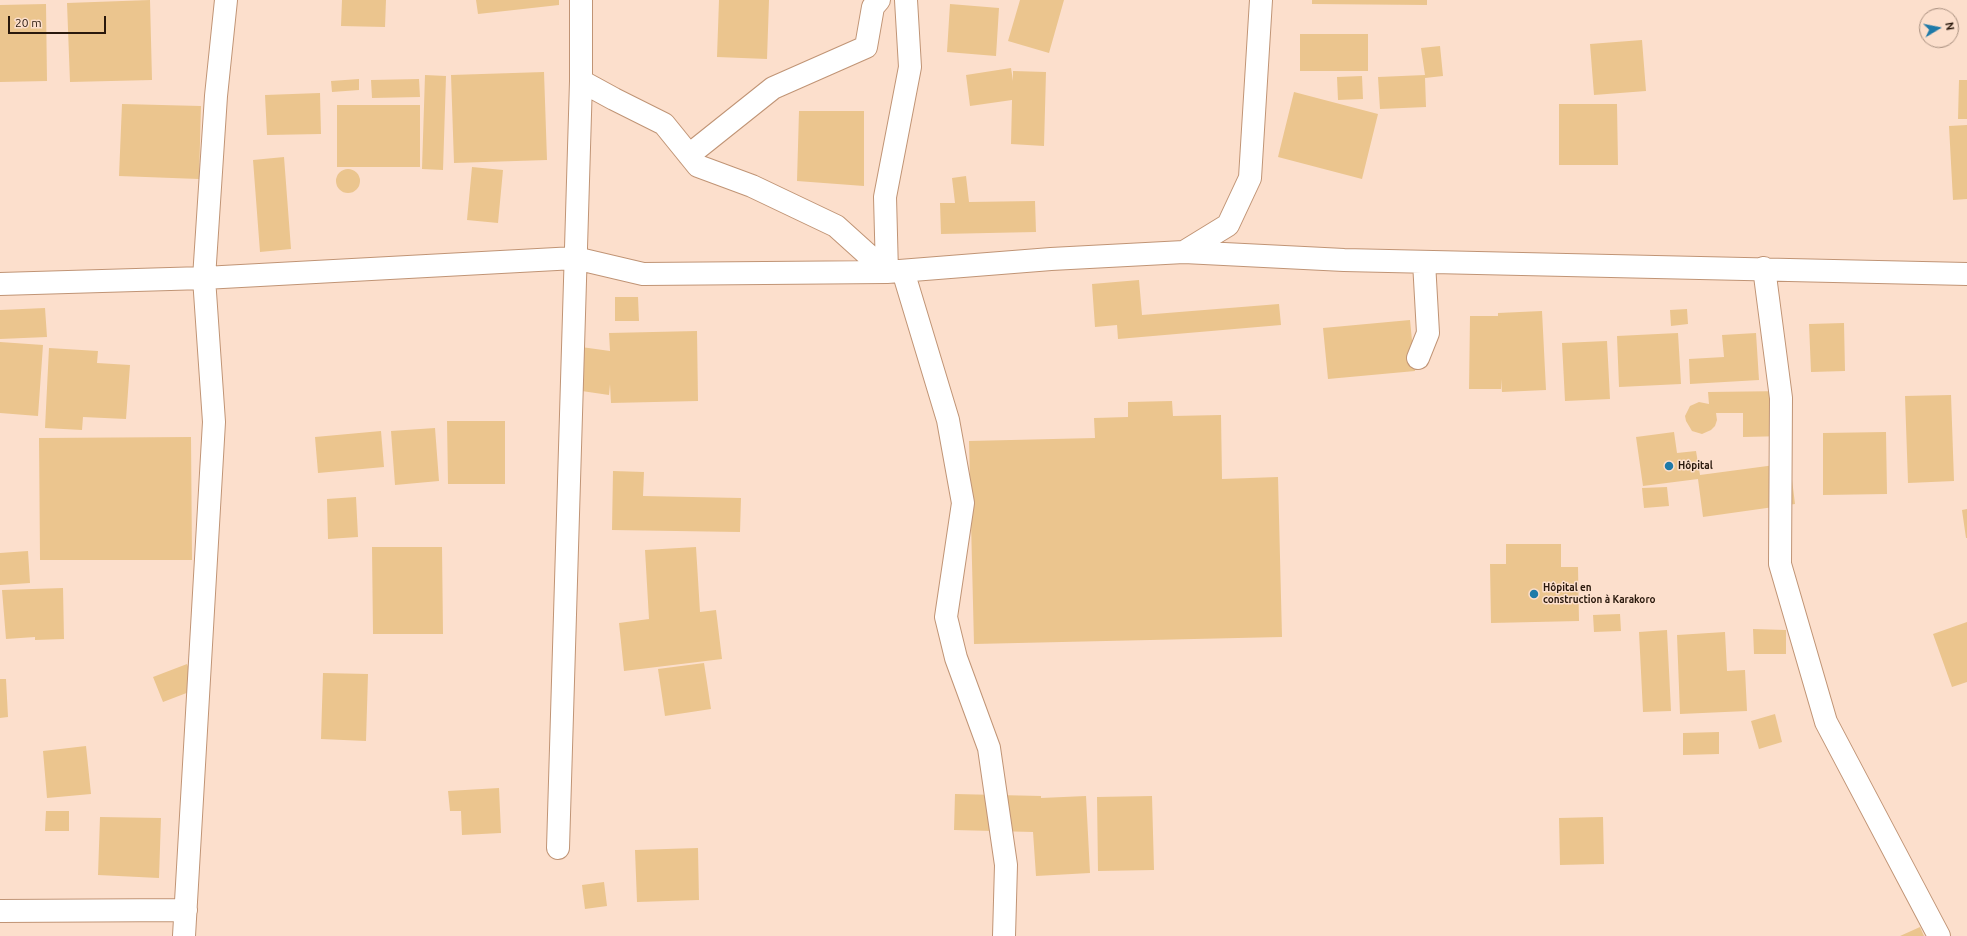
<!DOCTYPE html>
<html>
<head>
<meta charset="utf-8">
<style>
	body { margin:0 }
	#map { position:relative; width:1967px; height:936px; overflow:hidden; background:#fcdfcc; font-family:Ubuntu,sans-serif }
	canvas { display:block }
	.north { position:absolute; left:1919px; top:8px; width:40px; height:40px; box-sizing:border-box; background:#fcdfcc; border:1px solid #a88f7f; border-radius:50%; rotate:80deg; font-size:11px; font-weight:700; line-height:16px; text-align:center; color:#29180c }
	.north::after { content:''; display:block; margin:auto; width:14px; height:18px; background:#1f7aa8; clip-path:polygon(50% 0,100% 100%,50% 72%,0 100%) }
	.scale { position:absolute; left:8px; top:16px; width:98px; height:18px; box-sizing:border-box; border:2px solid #29180c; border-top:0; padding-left:5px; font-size:12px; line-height:14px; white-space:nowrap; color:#29180c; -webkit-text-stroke:3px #fcdfcc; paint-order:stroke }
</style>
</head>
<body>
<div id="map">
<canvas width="1967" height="936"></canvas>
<div class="north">N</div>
<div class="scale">20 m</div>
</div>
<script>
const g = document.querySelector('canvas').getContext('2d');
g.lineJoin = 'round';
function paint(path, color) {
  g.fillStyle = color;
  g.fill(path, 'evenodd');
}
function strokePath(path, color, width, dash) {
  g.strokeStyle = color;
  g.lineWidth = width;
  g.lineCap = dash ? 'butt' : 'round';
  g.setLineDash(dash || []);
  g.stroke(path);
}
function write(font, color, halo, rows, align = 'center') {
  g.font = font + ' Ubuntu,sans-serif';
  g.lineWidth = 3;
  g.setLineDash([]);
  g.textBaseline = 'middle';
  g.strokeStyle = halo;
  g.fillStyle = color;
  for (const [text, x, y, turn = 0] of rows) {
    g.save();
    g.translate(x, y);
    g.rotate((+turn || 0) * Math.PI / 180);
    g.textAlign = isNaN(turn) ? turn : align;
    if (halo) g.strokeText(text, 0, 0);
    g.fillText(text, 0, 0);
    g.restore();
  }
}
paint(new Path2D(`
	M150,0l2,80 -82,2 -3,-79z
	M342,0h44l-1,27 -44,-1z
	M476,0h83v5l-81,9z
	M719,0h50l-2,59 -50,-2z
	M1020,0h44l-15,53 -41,-12z
	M1312,0h115v5l-115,-1z
	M46,4l1,77 -47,1v-77z
	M950,4l49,4 -3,48 -49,-4z
	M1300,34h68v37h-68z
	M1642,40l4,51 -52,4 -4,-51z
	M1440,46l3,30 -18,2 1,29 -46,2 -2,-32 47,-2 -4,-27z
	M1011,68l2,13v-10l33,1 -2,74 -33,-2 1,-44 -42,6 -4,-31z
	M544,72l3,88 -93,3 -3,-88z
	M425,75l21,1 -3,94 -21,-1z
	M1362,76l1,23 -25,1 -1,-23z
	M359,79v11l-27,2 -1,-11z
	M419,79l1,18 -48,1 -1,-18z
	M1959,80h8v39h-9z
	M1294,92l84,22 -16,65 -84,-22z
	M320,93l1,41 -54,1 -2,-40z
	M122,104l79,2 -2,73 -80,-3z
	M1559,104h58l1,61h-59z
	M337,105h83v62h-83z
	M799,111h65v75l-67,-5z
	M1967,125v74l-14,1 -4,-74z
	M284,157l7,92 -31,3 -7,-92z
	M472,167l31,3 -5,53 -31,-3z
	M336 181a12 12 0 1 1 24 0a12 12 0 1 1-24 0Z
	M966,176l3,26 66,-1 1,31 -95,2 -1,-31h15l-3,-25z
	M1139,280l3,35 137,-11 2,21 -163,14 -1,-14 -22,2 -3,-43z
	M615,297h23l1,24h-24z
	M45,308l2,29 -47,2v-29z
	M1687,309l1,15 -17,2 -1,-16z
	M1542,311l4,79 -44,2 -1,-13v10h-32l1,-73h28v-3z
	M1410,320l5,51 -87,8 -5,-51z
	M1844,323l1,48 -34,1 -2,-48z
	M697,331l1,70 -87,2 -1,-19 -1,11 -41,-6 6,-43 36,5 -1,-18z
	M1678,333l3,51 -62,3 -2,-51z
	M1756,333l3,47 -69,4 -1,-25 35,-2 -2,-22z
	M1607,341l3,58 -45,2 -3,-58z
	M0,342l43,3 -5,71 -38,-3z
	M49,348l49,3 -1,12 33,2 -4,54 -43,-2 -1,13 -37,-2z
	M1787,391v45l-44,1v-24h-27l1,7 -2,6 -4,4 -9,4 -10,-3 -6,-10 -1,-5 5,-10 9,-4 10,2 -1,-12z
	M1951,395l3,86 -46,2 -3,-87z
	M1172,401l1,15 48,-1 1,64 56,-2 4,160 -308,7 -5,-203 126,-3 -1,-20 34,-1v-15z
	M447,421h58v63h-57z
	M435,428l4,53 -44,4 -4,-54z
	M381,431l3,36 -66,6 -3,-36z
	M1674,432l3,21 19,-2 4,24 90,-12 5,41 -92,13 -5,-38 -55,7 -7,-49z
	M1886,432l1,62 -64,1v-62z
	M191,437l1,123h-152l-1,-122z
	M613,471l31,1 -1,24 98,2 -1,34 -128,-2z
	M1667,487l2,19 -25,2 -2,-20z
	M356,497l2,40 -30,2 -1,-40z
	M1967,509v29h-1l-4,-28z
	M1506,544h55v23h17l1,54 -88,2 -1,-59h16z
	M372,547h70l1,87h-70z
	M696,547l4,65 16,-2 6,49 -98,12 -5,-48 30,-4 -4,-69z
	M28,551l2,32 -30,2v-32z
	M63,588l1,51 -29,1v-3l-29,2 -4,-49z
	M1620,614l1,17 -27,1 -1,-17z
	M1967,622v60l-15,5 -19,-53z
	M1753,629l33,1v24h-32z
	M1667,630l4,81 -28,1 -4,-80z
	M1725,632l2,39 18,-1 2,41 -67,3 -3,-79z
	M704,663l7,46 -46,7 -7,-47z
	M187,664l10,25 -34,13 -10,-25z
	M323,673l45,1 -2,67 -45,-2z
	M0,679h6l2,38 -8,1z
	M1775,714l7,28 -23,7 -8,-28z
	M1719,732v22l-36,1v-22z
	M86,746l5,48 -44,4 -4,-47z
	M499,788l2,45 -39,2 -1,-24h-11l-2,-20z
	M955,794l86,2v2l45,-2 4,77 -54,3 -3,-44 -79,-2z
	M1152,796l2,74 -56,1 -1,-74z
	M46,811h23v20h-24z
	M100,817l61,1 -2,60 -61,-3z
	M1603,817l1,47 -44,1 -1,-47z
	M698,848l1,52 -62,2 -2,-52z
	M604,882l3,24 -22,3 -3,-24z
	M1920,927l4,9h-24z`), '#ebc58e');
const minor = new Path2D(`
	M581,81l33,18 50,25 34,42 54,20 84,40 51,46
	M689,155l84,-67 93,-41 7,-40 6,-7
	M1184,252l44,-27 22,-47 11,-178
	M1764,268l17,130 -1,166 46,158 113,214
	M903,271l45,149 15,83 -17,114 10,41 33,90 17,117 -2,71
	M887,272l-2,-75 25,-130 -4,-67
	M0,284l204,-6 371,-20 68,16 244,-2 164,-13 133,-7 160,8 623,14
	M1418,358l10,-25 -4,-71
	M558,848l23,-767v-81
	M0,911l186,-1
	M184,936l30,-514 -10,-144 12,-182 10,-96`);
strokePath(minor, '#c09475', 24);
strokePath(minor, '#fff', 22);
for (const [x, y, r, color] of [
	[1669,466,5,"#1f7aa8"],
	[1534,594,5,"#1f7aa8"]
]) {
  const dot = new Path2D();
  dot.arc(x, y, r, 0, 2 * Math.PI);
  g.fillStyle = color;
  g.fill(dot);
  strokePath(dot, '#fcdfcc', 1.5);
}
write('bold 10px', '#29180c', '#fcdfcc', [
	["Hôpital",1678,466],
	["Hôpital en",1543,588],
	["construction à Karakoro",1543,600]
], 'left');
</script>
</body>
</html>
